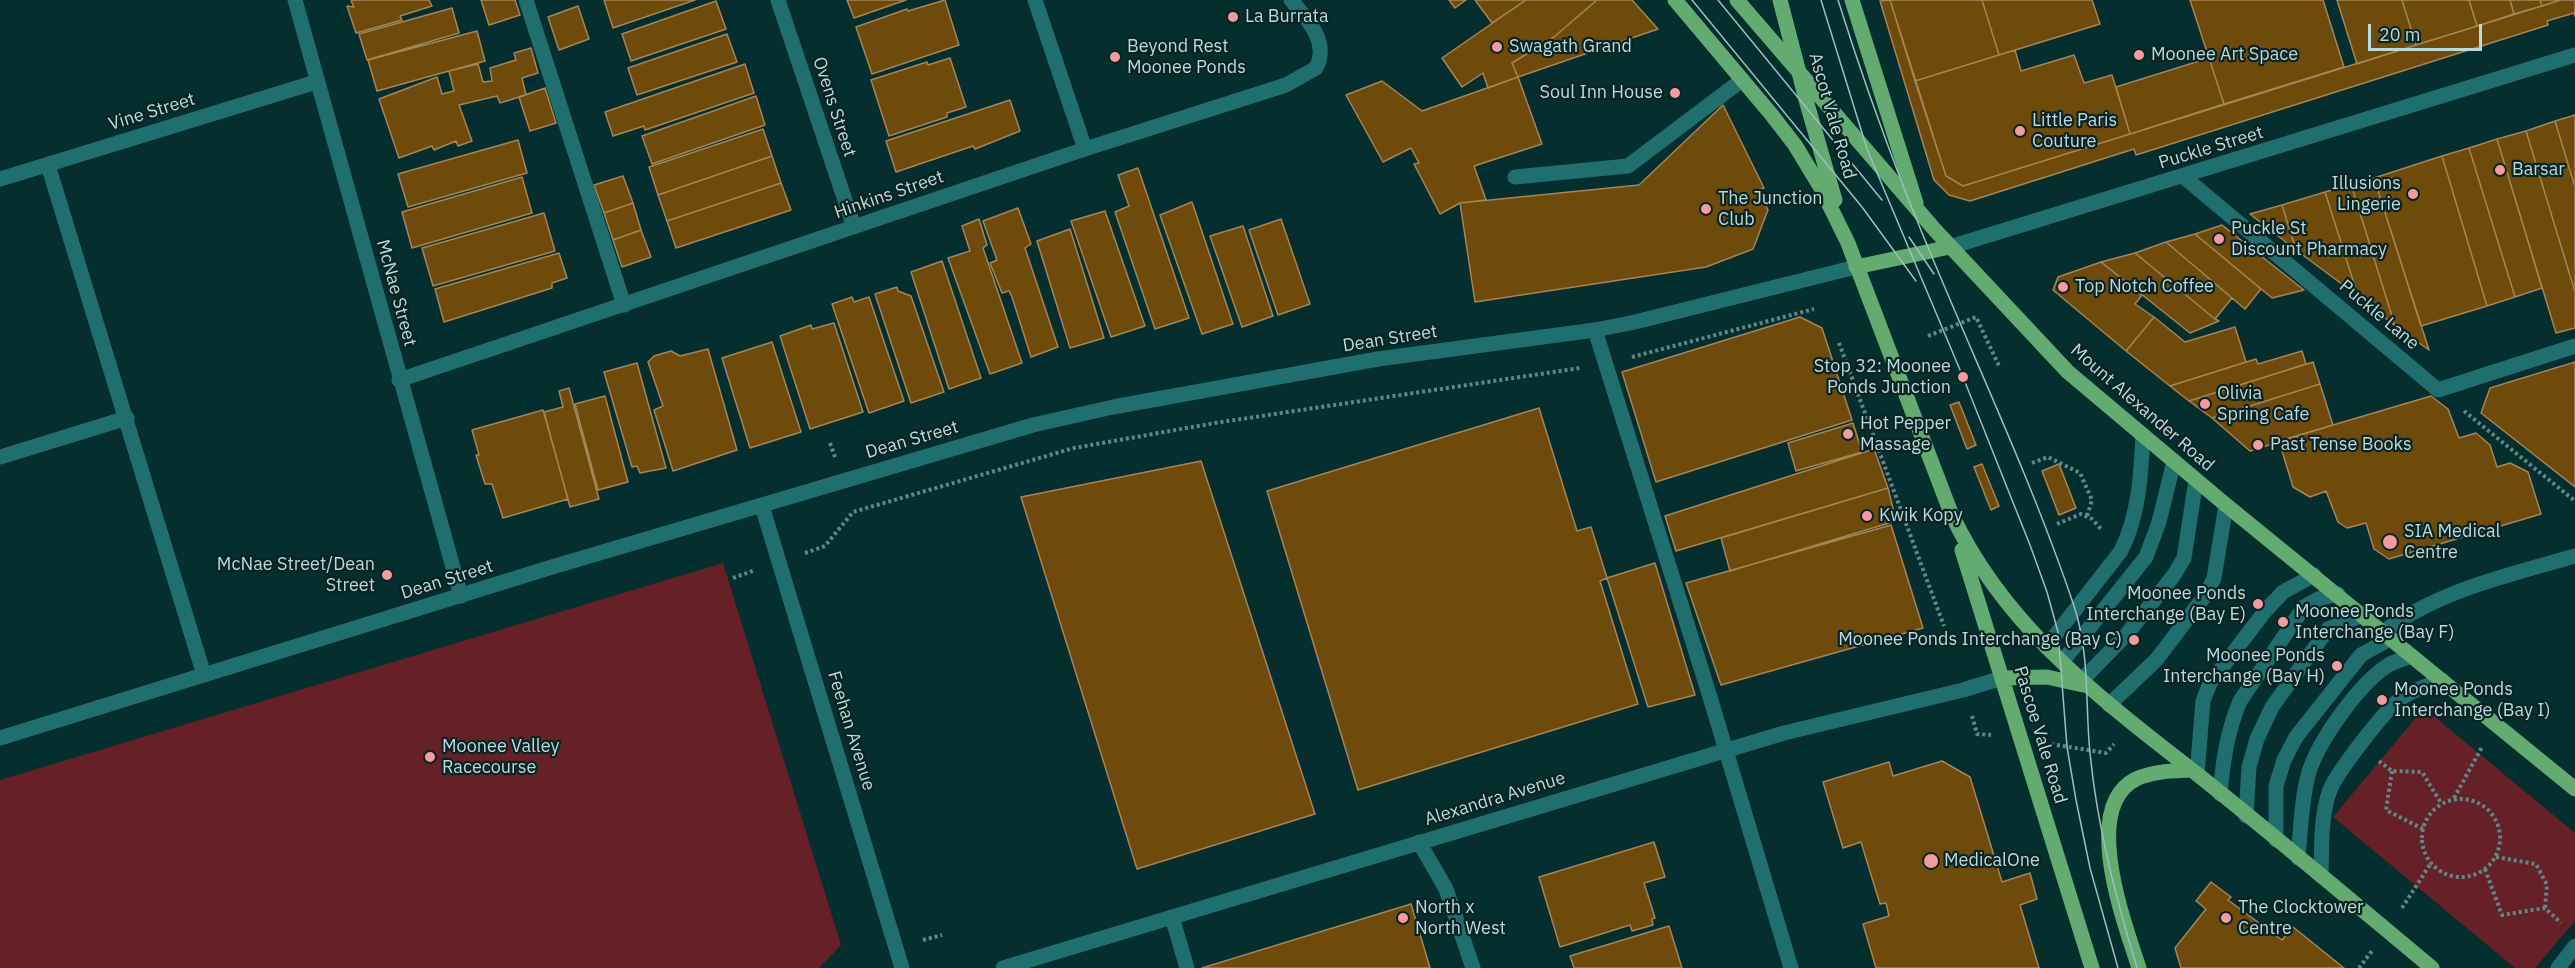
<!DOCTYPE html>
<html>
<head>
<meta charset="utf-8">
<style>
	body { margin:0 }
	#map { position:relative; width:2575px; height:968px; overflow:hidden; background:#052e2f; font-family:"IBM Plex Sans",sans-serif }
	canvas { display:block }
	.scale { position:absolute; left:2368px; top:24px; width:114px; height:27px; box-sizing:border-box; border:3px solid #b9dbdb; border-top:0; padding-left:8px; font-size:18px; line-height:21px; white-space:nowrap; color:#b9dbdb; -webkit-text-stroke:4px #0b2323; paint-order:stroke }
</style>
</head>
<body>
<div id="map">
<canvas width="2575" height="968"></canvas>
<div class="scale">20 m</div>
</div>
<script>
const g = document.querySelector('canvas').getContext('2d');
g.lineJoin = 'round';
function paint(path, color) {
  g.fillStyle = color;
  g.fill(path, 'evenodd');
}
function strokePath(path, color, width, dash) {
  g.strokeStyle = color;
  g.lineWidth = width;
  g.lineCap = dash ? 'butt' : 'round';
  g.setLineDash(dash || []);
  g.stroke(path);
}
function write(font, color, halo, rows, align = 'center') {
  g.font = font + ' "IBM Plex Sans",sans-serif';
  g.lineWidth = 4.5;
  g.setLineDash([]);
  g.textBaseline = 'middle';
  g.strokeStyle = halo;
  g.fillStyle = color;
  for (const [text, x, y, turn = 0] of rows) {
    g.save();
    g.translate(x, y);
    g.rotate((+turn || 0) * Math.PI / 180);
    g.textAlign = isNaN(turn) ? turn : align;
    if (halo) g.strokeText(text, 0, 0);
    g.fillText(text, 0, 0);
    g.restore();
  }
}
paint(new Path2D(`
	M723,563l118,382 -22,23h-819v-188z
	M2424,708l151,125v88l-40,47h-20l-182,-151z`), '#652028');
const building = new Path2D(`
	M354,0h75l3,6 -32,10 2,4 -46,13 -9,-27 7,1 -3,-6z
	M481,0h34l5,15 -31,10z
	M604,0h91l-82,28z
	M847,0h59l-52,18z
	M945,0l14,45 -87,29 -16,-47 51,-18 1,2z
	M1449,0h17l-11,8z
	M1475,0h51l-34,23z
	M1526,0h71l-43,37 -42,26 6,14 -30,11 -5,-15 -21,14 -20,-29z
	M1597,0h35l26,29 -140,48 -6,-14 42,-26z
	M1890,0h92l17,55 -84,26z
	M1890,0l56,176 17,10 598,-186h14v16l-1,-3 -27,8 1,4 -412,130 -2,-6 -164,52 -21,-6 -15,-15 -54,-179z
	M1982,0h110l8,24 -101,31z
	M2190,0h133l21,67 -120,37z
	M2337,0h65l14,45 -59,19z
	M2402,0h67l8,26 -61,19z
	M2469,0h41l4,14 -37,12z
	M2510,0h30l2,6 -28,8z
	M2540,0h21l-19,6z
	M716,1l10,28 -95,32 -9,-27z
	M578,6l11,33 -30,11 -11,-33z
	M452,8l7,25 -92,27 -8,-26z
	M477,31l8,30 -108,30 -9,-31z
	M727,34l10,28 -100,33 -9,-27z
	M531,48l7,25 -16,5 4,17 -26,8 -3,-7 -38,9 13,36 -14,5 -2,-5 -22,9 -2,-4 -33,12 -20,-59 58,-22 5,17 12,-3 -5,-20 29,-7 5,18 9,-1 -2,-13 26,-8 -2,-7z
	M2015,50l6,21 53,-16 10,28 28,-8 18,59 -167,52 -17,-10 -31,-95z
	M950,58l16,49 -19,6v4l-58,19 -18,-56 56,-18 1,3z
	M2209,58l15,46 -94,30 -14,-47z
	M745,64l9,29 -109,37 -1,-4 -31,10 -8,-24z
	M1518,77l24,67 -68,22 12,34 -26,3 -20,11 -26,-50 5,-1 -8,-15 -28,14 -37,-67 36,-14 40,30z
	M545,88l11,35 -26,8 -11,-34z
	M756,96l9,29 -113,39 -10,-28z
	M1010,100l10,31 -45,18 -2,-3 -77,26 -10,-31z
	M1723,105l41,83 -6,2 10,20 -15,39 -47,18 -231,35 -15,-99 179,-18z
	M2575,115v72l-20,-66z
	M2555,121l20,66v105l-49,-161z
	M763,129l9,27 -114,39 -9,-28z
	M2526,131l49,161v36l-19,5 -59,-194z
	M2497,139l45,149 -27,9 -46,-149z
	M518,140l9,33 -119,34 -10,-33z
	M2469,148l46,149 -28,9 -45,-150z
	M772,156l9,27 -114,38 -9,-26z
	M2442,156l45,150 -66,20 -47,-148z
	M1138,168l51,150 -34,11 -40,-117 14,-6 -11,-31z
	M623,176l10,27 -29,10 -10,-28z
	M522,177l10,36 -120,35 -10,-36z
	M2374,178l55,172 -34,-24 -44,-142z
	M781,183l10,27 -115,38 -9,-27z
	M2351,184l44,142 -37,-30 -33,-104z
	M2325,192l33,104 -62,-46 -14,-45z
	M1192,202l41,122 -31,10 -42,-119z
	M633,203l8,27 -28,10 -9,-27z
	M2282,205l14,45 -46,-36z
	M1018,208l13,36 -6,4 33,99 -27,10 -19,-60 -3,-6 -7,2 -12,-30 7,-3 -14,-39z
	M1105,211l40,115 -34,11 -40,-116z
	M544,213l11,38 -122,35 -11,-38z
	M979,219l8,26 -4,3 39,115 -32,11 -42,-116 22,-7 -8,-25z
	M1281,219l29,85 -32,11 -29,-85z
	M2222,225l82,65 -32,8 -77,-64z
	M1243,226l30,90 -31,11 -32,-91z
	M1070,229l34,109 -34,10 -33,-107z
	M641,230l10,27 -29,10 -9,-27z
	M2195,234l66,55 -16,20 -79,-67z
	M2166,242l66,56 -17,21 -80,-66z
	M559,253l8,25 -15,5v5l-108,34 -9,-33z
	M2135,253l80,66 4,2 -29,12 -89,-71z
	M942,261l39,117 -32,11 -38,-117z
	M2101,262l41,33 -7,9 19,13 -28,34 -73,-61 5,-13z
	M897,287l1,4 13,5 33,96 -33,11 -36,-109z
	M852,297l2,5 15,-5 35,104 -35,12 -37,-109z
	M1800,317l22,11 30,92 -196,62 -34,-110z
	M2154,317l31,25 50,-15 11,35 -76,24 -44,-35z
	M834,323l29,89 -53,17 -30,-93 31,-11 1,4z
	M772,342l29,90 -51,16 -28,-90z
	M708,349l29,101 -64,21 -19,-61 9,-4 -15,-44 6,-6 17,-5 9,5z
	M2302,351l4,13 -117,37 -19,-15 86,-27 2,5z
	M2313,362l7,22 -108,34 -23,-17z
	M2575,362v125l-94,-74 9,-25z
	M637,363l29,105 -26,5 -3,-7 -5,1 -28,-95z
	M2320,384l13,41 -83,26 -38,-33z
	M569,388l30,111 -29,8 -26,-95 19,-5 -4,-16z
	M605,396l23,86 -30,8 -23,-86z
	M2431,396l17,13 11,29 17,-5 14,12 7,22 13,-4 18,9 13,42 -152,45 -15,-10 -8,-26 -19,5 -9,-6 -12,-31 -16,6 -17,-10 -14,-46z
	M1959,402l17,43 -9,4 -17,-44z
	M1539,408l38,123 14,-4 16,51 -7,3 38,123 -280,86 -91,-299z
	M543,410l25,89 -65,19 -11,-34h-7l-9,-29h3l-7,-25z
	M1853,423l9,29 -66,19 -8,-28z
	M1874,449l14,39 -212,63 -11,-35z
	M1201,461l114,353 -178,55 -116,-372z
	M1982,464l17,42 -8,4 -17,-43z
	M2059,464l17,44 -17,7 -17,-44z
	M1888,488l8,33 -166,50 -9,-33z
	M1891,525l32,103 -202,57 -35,-102z
	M1655,563l40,132 -47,12 -41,-129z
	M1942,761l28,16 32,105 28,-9 7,26 -17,6 19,63h-163l-13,-44 26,-8 -3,-13 -6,1 -19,-62 -18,6 -20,-66 66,-20 4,14z
	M1654,842l11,35 -21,6 11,35 -3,1 1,6 -21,6 -2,-6 -70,22 -21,-70z
	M2211,882l20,15 -3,3 54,40 11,-13 51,41h-163l-6,-20 31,-39 -10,-8z
	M1411,904l19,64h-228z
	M1669,926l13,42h-108l-4,-12z`);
paint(building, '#6e4b0b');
strokePath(building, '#a48557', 1.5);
strokePath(new Path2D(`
	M1928,336l48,-19 24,51
	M1839,343l105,283
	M1632,357l182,-48
	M2464,411l111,90
	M830,443l5,14
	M2032,463l16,-6 32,16 12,27 -5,16
	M2057,524l24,-10 11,5 10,11
	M805,553l20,-7 28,-34 221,-64 141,-25 365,-55
	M733,578l22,-8
	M1972,716l5,18 14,1
	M2051,744l55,9 8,-9
	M2379,761l13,10 30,1 19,31
	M2392,771l-6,39 37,19
	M2454,798l28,-51
	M2422 838a39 39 0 1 1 78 0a39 39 0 1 1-78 0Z
	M2496,857l40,7 11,21 -2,23
	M2485,869l17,46 43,-7 16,15
	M2402,908l29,-45
	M923,940l19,-5
	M2359,968l13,-17`), '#618787', 4, [3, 3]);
strokePath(new Path2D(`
	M526,0l98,305
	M1035,0l50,149
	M48,165l156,510
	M1515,177l113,-11 114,-86
	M2184,177l254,213 137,-44
	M1595,330l115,367 81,271
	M0,457l127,-39
	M2046,647l75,-96c18,-36 20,-77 22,-116
	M2062,662l84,-105 13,-35 15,-61
	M2081,681l46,-47 47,-59 10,-17 12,-78
	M2109,705l48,-46 50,-66 7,-15 12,-73
	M2197,774l6,-73 7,-18 56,-73 17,-18 31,-17
	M2220,794c3,-33 7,-62 20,-93l64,-94 14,-8 20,-5
	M2246,816l3,-49 8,-28 15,-32 56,-78 35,-14
	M2276,840v-54l8,-26 12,-23 65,-82 30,-17
	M2298,858c3,-28 3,-59 11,-86 10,-32 50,-88 78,-106 7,-5 17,-7 25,-10
	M2321,876c1,-27 -1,-60 9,-86 7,-18 55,-80 70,-91 13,-9 28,-14 42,-19
	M1172,917l15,51
	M2558,968l17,-22`), '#216e6f', 15);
strokePath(new Path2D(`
	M295,0l166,596
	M778,0l76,227
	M0,179l316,-97
	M399,380l686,-231 201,-64 30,-17c14,-26 -9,-49 -25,-68
	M2383,632c56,-42 126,-57 192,-76
	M1419,842l27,47 27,79
	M1003,968l781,-235 179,-43 39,-12`), '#216e6f', 15);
strokePath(new Path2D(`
	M1950,247l625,-192
	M762,506l140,462
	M0,738l552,-171 481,-142 80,-18 265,-48 217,-29 40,-8 221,-55`), '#216e6f', 15);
strokePath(new Path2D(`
	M1675,0l96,114 24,31 26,43 27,55 103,270c53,114 149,185 246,261 79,63 157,129 235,194
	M1737,0l198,230 133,142 158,133 349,284
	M1780,0l28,107 27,93
	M1852,0l64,203
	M1856,267l94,-20
	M1962,550l130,418
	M2002,678l45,-1 36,8
	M2139,968c-14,-44 -59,-161 -3,-189 17,-8 37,-8 55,-9`), '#63ab70', 15);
strokePath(new Path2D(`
	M1692,0l170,207 54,74
	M1718,0l164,200
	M1821,0l46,149 96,228 67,168 17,47 11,40 9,115 9,53 14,68 28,100
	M1838,0c20,64 42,126 66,188 55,141 122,275 170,418 16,48 11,97 16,147 7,73 26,145 47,215
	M1909,237l25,37`), '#9cbfc0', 1.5);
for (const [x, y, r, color] of [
	[1233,17,6,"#f49b9f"],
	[1497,47,6,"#f49b9f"],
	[2139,55,6,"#f49b9f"],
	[1115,57,6,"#f49b9f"],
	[1675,93,6,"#f49b9f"],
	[2020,131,6,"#f49b9f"],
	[2500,170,6,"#f49b9f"],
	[2413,194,6,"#f49b9f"],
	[1706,209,6,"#f49b9f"],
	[2219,239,6,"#f49b9f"],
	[2063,287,6,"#f49b9f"],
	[1963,377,6,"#f49b9f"],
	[2205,404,6,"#f49b9f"],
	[1848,434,6,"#f49b9f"],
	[2258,445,6,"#f49b9f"],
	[1867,516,6,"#f49b9f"],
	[2390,542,8,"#f49b9f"],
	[387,575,6,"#f49b9f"],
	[2258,604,6,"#f49b9f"],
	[2283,622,6,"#f49b9f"],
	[2134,640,6,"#f49b9f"],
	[2337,666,6,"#f49b9f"],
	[2382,700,6,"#f49b9f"],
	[430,757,6,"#f49b9f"],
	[1931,861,8,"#f49b9f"],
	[1403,918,6,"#f49b9f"],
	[2226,918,6,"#f49b9f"]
]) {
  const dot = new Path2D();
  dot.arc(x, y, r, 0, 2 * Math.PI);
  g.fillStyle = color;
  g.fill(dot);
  strokePath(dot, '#0b2323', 2);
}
write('18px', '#b9dbdb', '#0b2323', [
	["La Burrata",1245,17],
	["Beyond Rest",1127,47],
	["Moonee Ponds",1127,68],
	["Swagath Grand",1509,47],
	["Moonee Art Space",2151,55],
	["Soul Inn House",1663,93,"right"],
	["Little Paris",2032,121],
	["Couture",2032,142],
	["Barsar",2512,170],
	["Illusions",2401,184,"right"],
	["Lingerie",2401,205,"right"],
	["The Junction",1718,199],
	["Club",1718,220],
	["Puckle St",2231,229],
	["Discount Pharmacy",2231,250],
	["Top Notch Coffee",2075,287],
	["Stop 32: Moonee",1951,367,"right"],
	["Ponds Junction",1951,388,"right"],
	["Olivia",2217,394],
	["Spring Cafe",2217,415],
	["Hot Pepper",1860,424],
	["Massage",1860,445],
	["Past Tense Books",2270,445],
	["Kwik Kopy",1879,516],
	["SIA Medical",2404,532],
	["Centre",2404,553],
	["McNae Street/Dean",375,565,"right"],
	["Street",375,586,"right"],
	["Moonee Ponds",2246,594,"right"],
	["Interchange (Bay E)",2246,615,"right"],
	["Moonee Ponds",2295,612],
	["Interchange (Bay F)",2295,633],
	["Moonee Ponds Interchange (Bay C)",2122,640,"right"],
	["Moonee Ponds",2325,656,"right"],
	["Interchange (Bay H)",2325,677,"right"],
	["Moonee Ponds",2394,690],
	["Interchange (Bay I)",2394,711],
	["Moonee Valley",442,747],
	["Racecourse",442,768],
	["MedicalOne",1944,861],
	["North x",1415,908],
	["North West",1415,929],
	["The Clocktower",2238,908],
	["Centre",2238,929]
], 'left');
write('18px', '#b9dbdb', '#0b2323', [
	["Ovens Street",834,107,72],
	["Vine Street",152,112,-17],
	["Ascot Vale Road",1832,116,74],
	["Puckle Street",2211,148,-17],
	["Hinkins Street",889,195,-19],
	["McNae Street",396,293,75],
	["Puckle Lane",2379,315,40],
	["Dean Street",1390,339,-9],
	["Mount Alexander Road",2142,408,41],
	["Dean Street",912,440,-16],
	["Dean Street",447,580,-17],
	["Feehan Avenue",851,731,73],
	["Pascoe Vale Road",2040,735,73],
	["Alexandra Avenue",1495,799,-17]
]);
</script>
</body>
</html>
